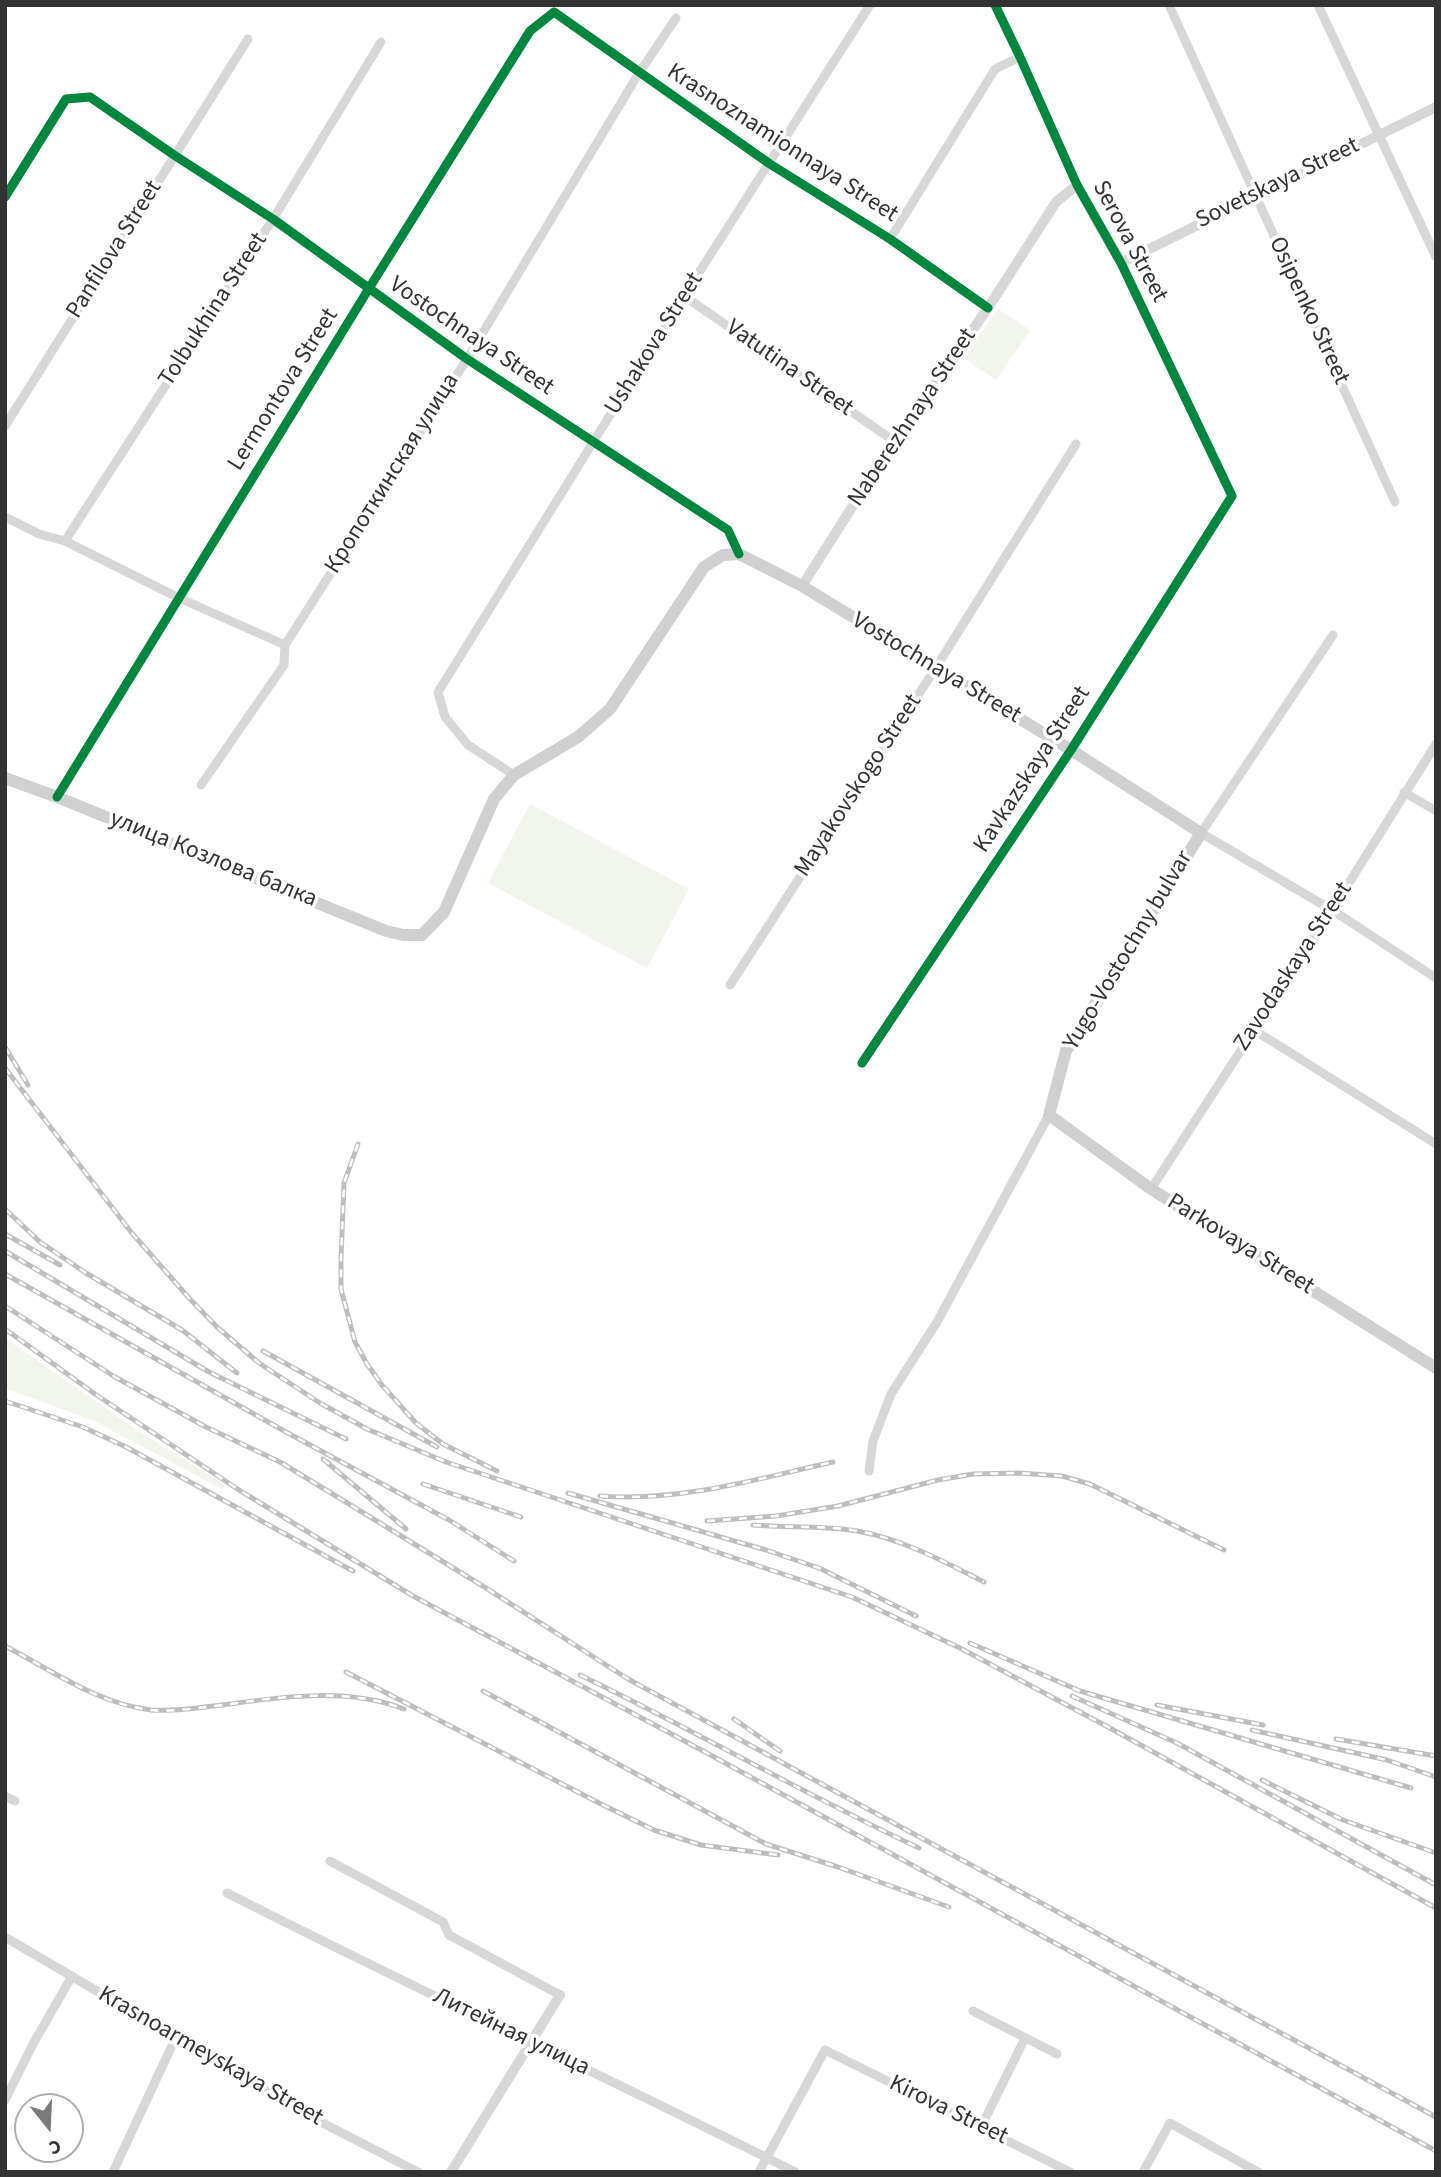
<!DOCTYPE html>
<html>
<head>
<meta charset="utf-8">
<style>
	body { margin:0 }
	#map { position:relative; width:1441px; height:2177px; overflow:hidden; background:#fff; font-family:"Source Sans 3",sans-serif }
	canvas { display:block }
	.frame { position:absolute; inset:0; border:7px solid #333; pointer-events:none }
	.north { position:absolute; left:14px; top:2093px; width:70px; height:70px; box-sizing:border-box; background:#fff; border:2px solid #adadad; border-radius:50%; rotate:162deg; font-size:19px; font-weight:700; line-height:28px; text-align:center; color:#333 }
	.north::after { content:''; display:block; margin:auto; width:24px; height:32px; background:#7a7a7a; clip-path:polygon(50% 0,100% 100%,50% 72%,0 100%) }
</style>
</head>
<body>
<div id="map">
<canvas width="1441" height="2177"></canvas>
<div class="frame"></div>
<div class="north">С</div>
</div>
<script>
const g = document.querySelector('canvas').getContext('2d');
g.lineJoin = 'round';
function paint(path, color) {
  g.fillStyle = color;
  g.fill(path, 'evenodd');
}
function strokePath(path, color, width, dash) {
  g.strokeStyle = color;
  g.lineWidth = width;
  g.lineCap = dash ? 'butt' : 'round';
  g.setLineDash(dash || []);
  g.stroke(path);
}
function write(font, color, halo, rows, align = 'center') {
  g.font = font + ' "Source Sans 3",sans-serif';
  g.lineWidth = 7;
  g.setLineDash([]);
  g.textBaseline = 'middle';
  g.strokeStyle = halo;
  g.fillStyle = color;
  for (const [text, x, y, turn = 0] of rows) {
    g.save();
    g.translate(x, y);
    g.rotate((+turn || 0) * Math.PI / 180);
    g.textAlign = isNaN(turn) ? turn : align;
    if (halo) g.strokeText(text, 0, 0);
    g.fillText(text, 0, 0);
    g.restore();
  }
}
paint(new Path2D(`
	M998,309l32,21 -34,50 -32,-22z
	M530,804l159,85 -42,79 -159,-85z
	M5,1338l132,92 88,55 -3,4 -128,-68 -89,-33z`), '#f1f5ed');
strokePath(new Path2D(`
	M995,5l25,52 57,128
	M1169,5l226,497
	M1318,5l118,252
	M5,197l61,-98 24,-2 84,58 99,64 194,140 261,171 11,24
	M890,239l105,-170 25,-12
	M684,296l210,145
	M5,426l243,-387
	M5,517l34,17 26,7 114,57 106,47
	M65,541l208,-322 108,-177
	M1333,635l-132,198 131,77 104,68
	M514,775l-46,-30 -23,-28 -7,-25 246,-396 186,-291
	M201,785l83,-120 1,-20 182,-286 172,-286 37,-55
	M1404,792l32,19
	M57,797l311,-507 162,-259 24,-19 216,152 120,75 98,69
	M730,985l205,-316 141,-225
	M1254,1030l182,114
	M862,1063l209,-313 161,-254 -111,-233
	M1151,1189l181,-279 104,-166
	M869,1471l4,-30 18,-47 46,-72 112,-207
	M5,1796l10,5
	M330,1861l113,61 6,13 111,60
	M227,1893c188,96 380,184 568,279
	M5,1937l304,179 109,56
	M973,2011l84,43
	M5,2100l28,-56 39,-68
	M981,2127l44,-89
	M113,2172l63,-135
	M759,2172l66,-122 245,122
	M1143,2172l27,-49 88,49`), '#d7d7d7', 9);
strokePath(new Path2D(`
	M802,586l92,-145 94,-133 68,-106 21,-17 44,78 315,-156
	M451,2172l109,-177`), '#d7d7d7', 10);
strokePath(new Path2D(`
	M5,778l52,19 329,134 17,4h19l22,-23 50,-113 20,-24 64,-38 32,-28 94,-142 19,-12 16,-1 63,32 269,164 130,83 -135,218 -17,64 102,74 285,179`), '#d0d0d0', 12);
const rail = new Path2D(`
	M5,1047l23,38
	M5,1068l126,164 58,66 28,29 42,36 61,40 47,26 79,33 406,135 108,51 148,79 328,181
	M358,1144l-14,39 -3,75v31l14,53 12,22 15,21 34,38 27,21 54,27
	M5,1209l35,33 46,31 96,57 55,43
	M5,1234l55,31
	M5,1251l204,121 137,67
	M5,1274l281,158 163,88 65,41
	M5,1306l110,71 91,50 74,35 51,31 155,95 142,91 808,438
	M5,1329l90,65 144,96 174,106 281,150 742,405
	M263,1351l174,96
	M5,1401l78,26 43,20 227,124
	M323,1459l83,70
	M423,1484l98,33
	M568,1493l198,57 53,18 97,48
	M600,1496c81,6 156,-17 233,-34
	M707,1521l69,-5 62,-10 100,-26 35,-6 45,-1 44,3 28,8 134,66
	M753,1525c34,3 70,0 104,6 45,8 86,30 127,51
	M970,1643l110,48 331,97
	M5,1646c46,24 93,58 146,64 25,2 54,-3 79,-6 57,-8 120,-16 174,5
	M346,1672l253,131 55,27 47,15 77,10
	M580,1675c114,55 224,119 339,173
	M483,1691l283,153 72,23 111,40
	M1072,1696l105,47 259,142
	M1157,1705l106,20
	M734,1719l46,32
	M1252,1730l135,30 49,17
	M1336,1739l100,17
	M1262,1780l81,40 93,33`);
strokePath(rail, '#bebebe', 5);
strokePath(rail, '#fff', 2.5, [8]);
strokePath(new Path2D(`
	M5,197l61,-98 24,-2 84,58 99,64 194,140 261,171 11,24
	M57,797l311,-507 162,-259 24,-19 216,152 120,75 98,69
	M862,1063l209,-313 161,-254 -111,-233 -44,-78 -57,-128 -25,-52`), '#00873e', 9);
write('24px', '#333', '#fff', [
	["Krasnoznamionnaya Street",782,144,33],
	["Sovetskaya Street",1278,184,-26],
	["Serova Street",1129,242,62],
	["Panfilova Street",115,250,-58],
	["Tolbukhina Street",214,310,-57],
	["Osipenko Street",1308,311,65],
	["Vostochnaya Street",471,337,34],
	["Ushakova Street",655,344,-58],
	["Vatutina Street",789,369,35],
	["Lermontova Street",284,390,-58],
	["Naberezhnaya Street",913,418,-56],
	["Кропоткинская улица",393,474,-58],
	["Vostochnaya Street",936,669,31],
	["Kavkazskaya Street",1033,770,-57],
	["Mayakovskogo Street",859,786,-57],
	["улица Козлова балка",213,860,22],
	["Yugo-Vostochny bulvar",1129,951,-59],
	["Zavodaskaya Street",1294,967,-57],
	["Parkovaya Street",1240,1245,32],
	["Литейная улица",511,2033,26],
	["Krasnoarmeyskaya Street",210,2057,30],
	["Kirova Street",948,2111,26]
]);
</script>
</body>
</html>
